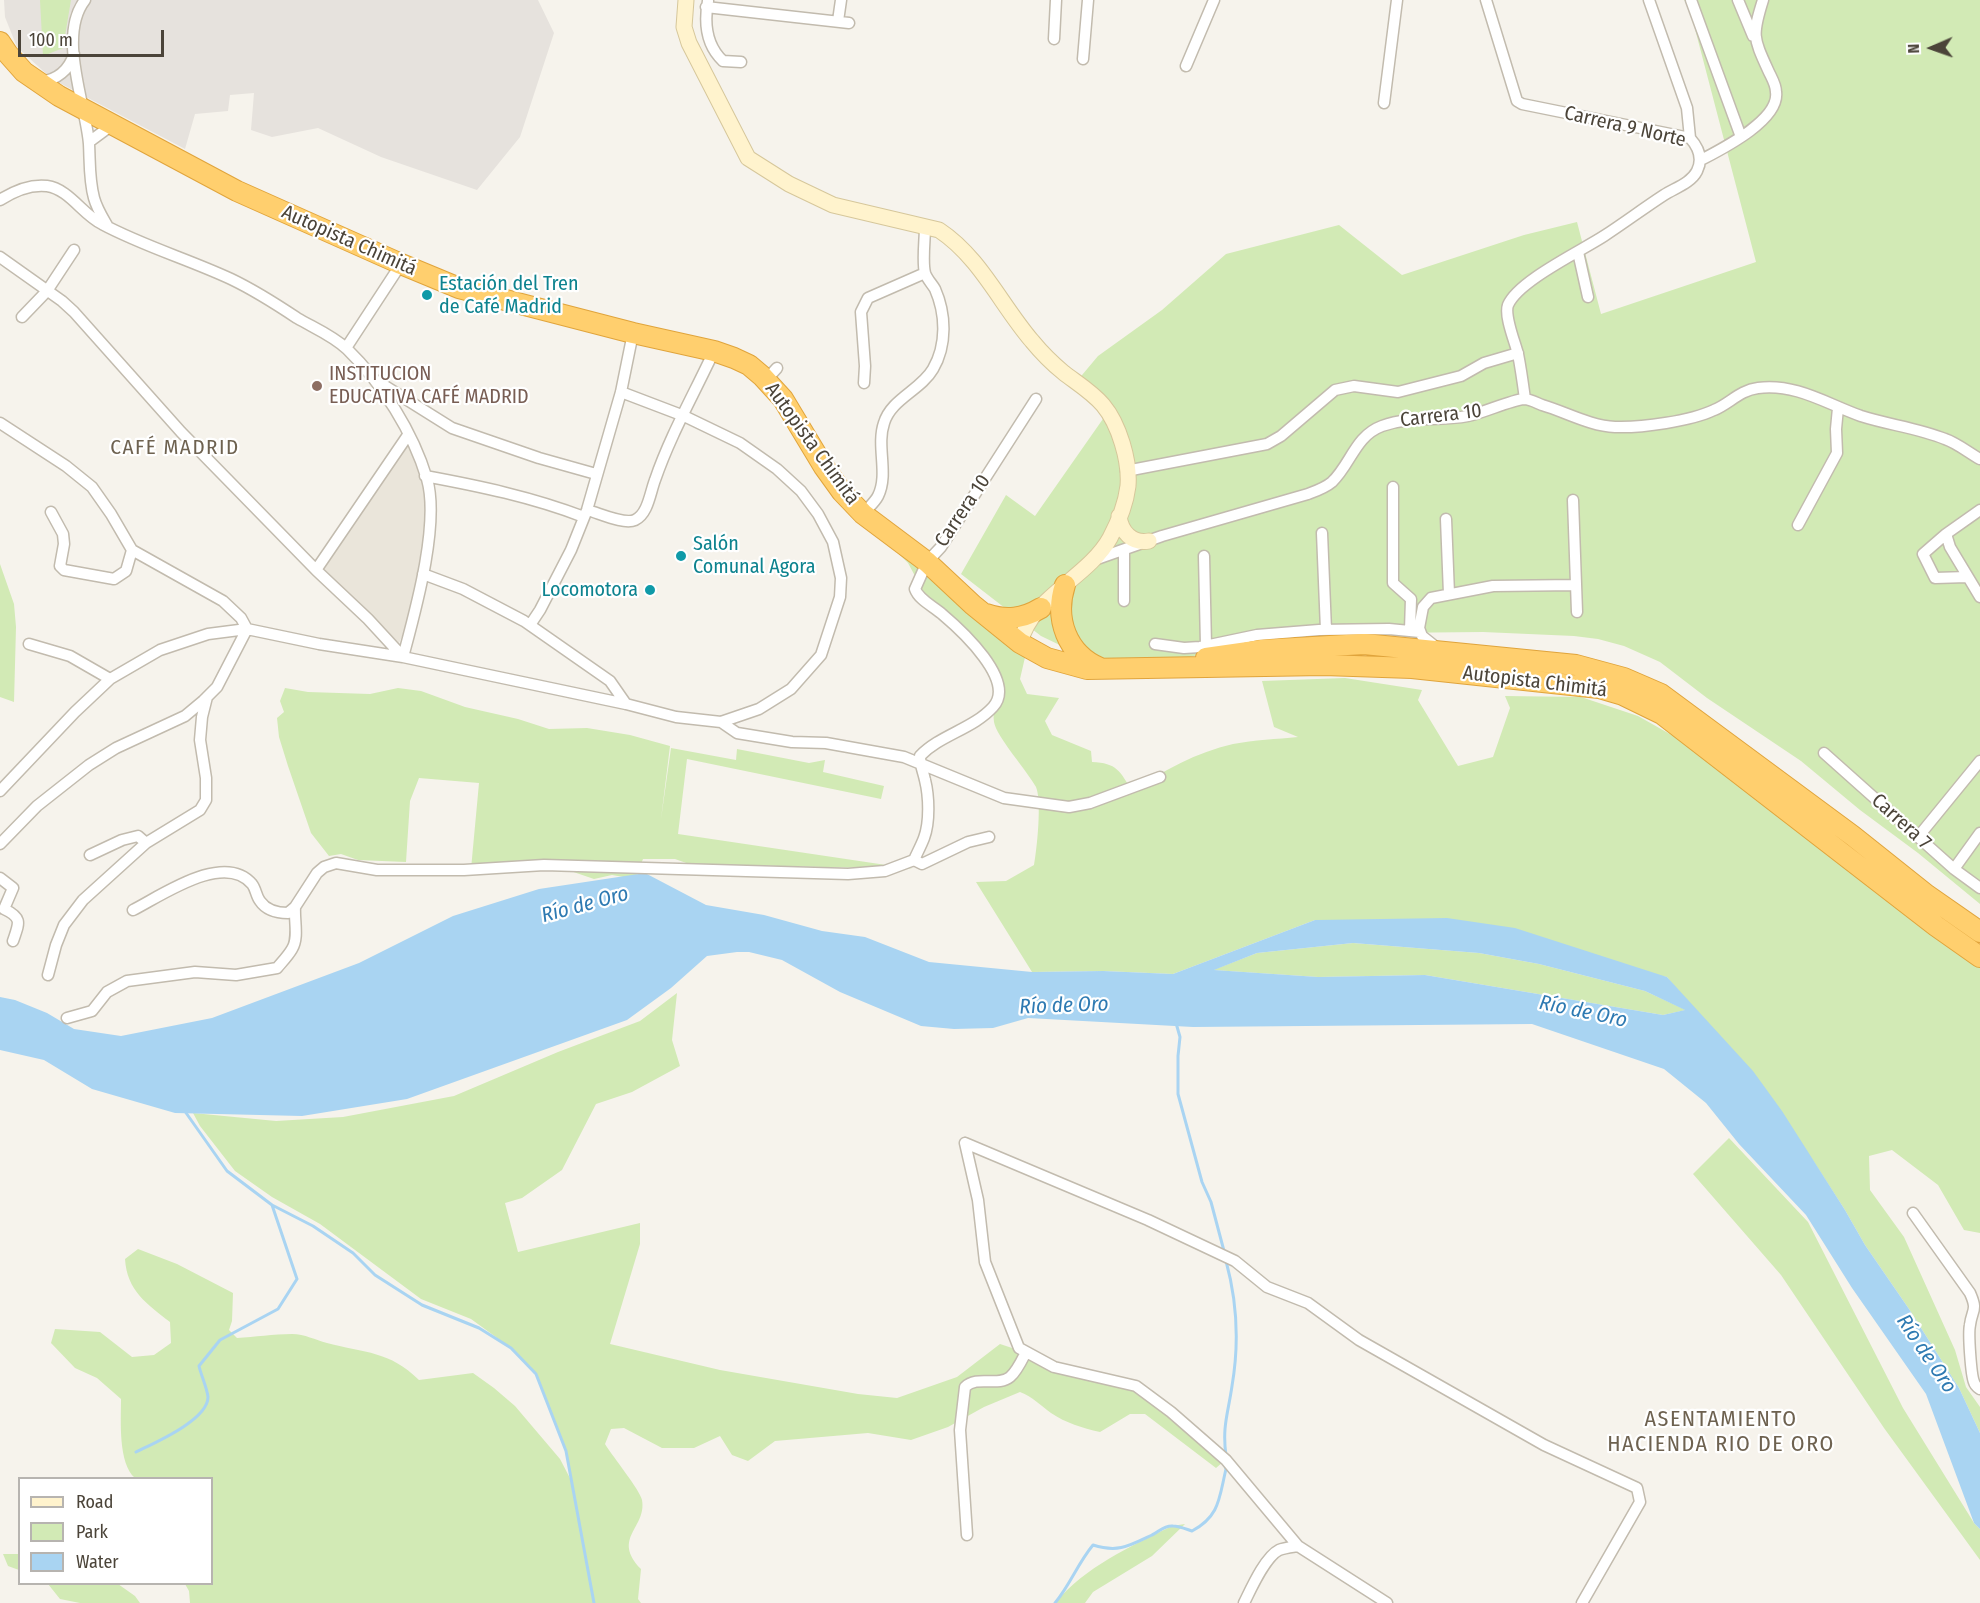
<!DOCTYPE html>
<html>
<head>
<meta charset="utf-8">
<style>
	body { margin:0 }
	#map { position:relative; width:1980px; height:1603px; overflow:hidden; background:#f6f3ec; font-family:"Fira Sans Condensed",sans-serif }
	canvas { display:block }
	.legend { position:absolute; left:18px; top:1477px; width:195px; height:108px; box-sizing:border-box; background:#fff; border:2px solid #b7b4b0; margin:0; padding:8px 10px; list-style:none; font-size:18px; color:#4b4439 }
	.legend li { display:flex; align-items:center; gap:12px; height:30px }
	.legend b { width:30px; border:2px solid #b7b4b0 }
	.north { position:absolute; left:1902px; top:18px; width:60px; height:60px; -webkit-text-stroke:4px #fff; paint-order:stroke; rotate:268deg; font-size:16px; font-weight:700; line-height:24px; text-align:center; color:#4b4439 }
	.north::after { content:''; display:block; margin:auto; width:21px; height:27px; background:#4b4439; clip-path:polygon(50% 0,100% 100%,50% 72%,0 100%) }
	.scale { position:absolute; left:18px; top:30px; width:146px; height:27px; box-sizing:border-box; border:3px solid #4b4439; border-top:0; padding-left:8px; font-size:18px; line-height:21px; white-space:nowrap; color:#4b4439; -webkit-text-stroke:4px #fff; paint-order:stroke }
</style>
</head>
<body>
<div id="map">
<canvas width="1980" height="1603"></canvas>
<ul class="legend">
<li><b style="height:8px;background:#fff3cd"></b>Road</li>
<li><b style="height:16px;background:#d2eab5"></b>Park</li>
<li><b style="height:16px;background:#a9d4f2"></b>Water</li>
</ul>
<div class="north">N</div>
<div class="scale">100 m</div>
</div>
<script>
const g = document.querySelector('canvas').getContext('2d');
g.lineJoin = 'round';
function paint(path, color) {
  g.fillStyle = color;
  g.fill(path, 'evenodd');
}
function strokePath(path, color, width, dash) {
  g.strokeStyle = color;
  g.lineWidth = width;
  g.lineCap = dash ? 'butt' : 'round';
  g.setLineDash(dash || []);
  g.stroke(path);
}
function write(font, color, halo, rows, align = 'center') {
  g.font = font + ' "Fira Sans Condensed",sans-serif';
  g.lineWidth = 4.5;
  g.setLineDash([]);
  g.textBaseline = 'middle';
  g.strokeStyle = halo;
  g.fillStyle = color;
  for (const [text, x, y, turn = 0] of rows) {
    g.save();
    g.translate(x, y);
    g.rotate((+turn || 0) * Math.PI / 180);
    g.textAlign = isNaN(turn) ? turn : align;
    if (halo) g.strokeText(text, 0, 0);
    g.fillText(text, 0, 0);
    g.restore();
  }
}
paint(new Path2D(`
	M407,441l18,45v41l-15,92 -11,24 -79,-74z`), '#eae5da');
paint(new Path2D(`
	M4,0h534l16,33 -34,104 -43,53 -96,-33 -63,-29 -46,9 -21,-7 3,-37 -24,2 -2,16 -33,3 -10,35 -133,-70 -35,-32 -12,-30z`), '#e6e2dd');
paint(new Path2D(`
	M40,0h31l-8,48 -20,8z
	M1684,0h296v904l-62,-51 -58,-43 -59,-49 -94,-63 -47,-36 -36,-16 -26,-7 -24,-3 -91,-4 -101,1 -123,5 -72,20 -94,3 -52,-25 -80,-62 45,-79 29,21 70,-100 -33,-29 26,-31 64,-46 64,-56 113,-29 63,50 122,-40 53,-13 24,92 155,-52 -67,-256z
	M863,518l163,135 -6,26 7,15 32,4 -14,23 7,14 39,16 1,11c25,1 28,9 40,29 31,-20 65,-39 101,-47 21,-4 44,-5 65,-7l-24,-10 -12,-46 83,-3 77,12 -4,10 40,66 35,-9 17,-49 -5,-12 76,1 57,19 46,26 296,224v267l-16,-3 -26,-45 -46,-35 -23,6 1,34 34,47 51,113 11,37 14,20v26l-21,-45 -50,-79 -44,-64 -20,-35 -31,-48 -147,-185 -352,-57 -142,54 -70,-3 -71,1 -56,-90 30,-1 28,-16c3,-16 8,-64 2,-78 -8,-15 -40,-51 -42,-65 -3,-24 19,-23 2,-52l-68,-70 -20,-37z
	M0,564l14,40 2,23 -2,75 -14,-5z
	M285,688l23,4 62,2 28,-6 23,3 44,16 53,12 31,10 38,-1 43,7 40,11 -9,73 10,-71 65,12 1,-11 72,14 16,-3 -2,12 61,14 -3,13 -194,-40 -9,75 235,35 -224,-5 -14,-5h-32l-8,20 -23,-4 -18,4 -47,-16 -76,6 8,-86 -60,-5 -9,23 -4,61 -48,-2 -17,-6 -12,2 -18,-23 -23,-67 -9,-29 -2,-19 7,-6 -4,-11z
	M1353,943l126,10 60,11 106,27 41,19 -23,5 -238,-40 -107,2 -105,-7 44,-17z
	M677,993l-5,47 8,26 -48,26 -36,12 -34,66 -40,28 -17,5 13,49 122,-29v21l-30,100 110,26 138,24 39,4 60,-21 43,-33 133,44 35,26 55,48 -7,6 -71,-54h-15l-30,18c-18,-4 -34,-9 -49,-19 -11,-8 -18,-16 -31,-21l-36,15 -36,20 -37,13 -43,-7 -93,8 -27,20 -16,-6 -12,-19 -26,12h-32l-38,-20 -13,1 -6,15c8,13 35,46 37,56 5,28 -31,38 -1,69l-3,30 3,4h-451l-1,-12 -4,-7h27v-106h-77c-17,-15 -14,-57 -14,-79l-24,-21 -22,-10 -24,-25 4,-14 45,3 32,25 22,-2 17,-12 -1,-21c-23,-18 -43,-31 -45,-63l13,-10 39,15 56,29 -1,28 -3,9 8,8c18,-1 36,-4 55,-4 13,0 23,6 35,9 38,10 63,8 92,37l54,-7 21,15 21,18 45,53 12,23 -6,-31 -30,-77 -25,-26 -40,-29 -50,-20 -101,-75 -48,-27 -37,-26 -35,-45 -7,-13 83,8 67,-4 111,-21 104,-44 82,-31z
	M1729,1138l79,84 95,186 71,115 6,6v31l-96,-132 -103,-153 -88,-101z
	M1185,1524l-33,32 -59,36 -8,11h-30c30,-36 76,-57 117,-77z
	M3,1554h16v16l-11,-4z
	M48,1584h70l17,12 5,7h-60l-20,-4z`), '#d2eab5');
paint(new Path2D(`
	M645,873l61,32 58,10 58,16 43,6 64,25 103,10 71,-1 70,3 142,-54 132,-2 68,10 152,49 86,94 29,40 63,99 20,35 44,64 50,79 21,45v96l-6,-6 -48,-129 -74,-106 -46,-73 -67,-71 -33,-41 -42,-34 -132,-45 -339,3 -165,-9 -35,10 -39,1 -33,-3 -81,-34 -58,-32 -33,-8h-12l-30,4 -36,32 -44,32 -220,79 -105,17 -127,-3 -83,-24 -48,-29 -44,-10v-53l15,3 32,13 27,16 47,7 91,-18 147,-55 94,-47 86,-27zM1353,943l126,10 60,11 106,27 40,19 -22,5 -238,-40 -107,2 -104,-7 43,-17z`), '#a9d4f2');
strokePath(new Path2D(`
	M1176,1023l4,14 -2,19v38l24,88 9,20 13,49
	M184,1110l43,61 45,34 41,21 40,27 22,22 47,30 57,23 32,20 25,26 30,77 28,152
	M136,1452c18,-9 72,-32 72,-55 -1,-9 -7,-22 -9,-31l21,-26 58,-31 19,-30 -25,-74
	M1226,1456c-4,-30 2,-42 6,-70 7,-41 5,-85 -6,-125
	M1055,1603c15,-18 23,-40 38,-58 25,8 36,1 59,-10 7,-3 12,-10 21,-9 6,0 13,3 19,5 28,-15 27,-33 34,-62l-2,-5`), '#a9d4f2', 3);
const street = new Path2D(`
	M85,0c-28,36 1,104 4,144 1,18 0,36 5,54 3,11 9,20 14,29
	M1486,0l31,101 5,3 168,34c9,10 13,21 7,33 -6,12 -22,17 -33,24 -20,13 -40,28 -60,41 -23,15 -86,45 -96,69 -4,11 7,37 10,49 3,15 5,30 7,45
	M1649,0l38,108 3,30
	M1691,0l50,137
	M1738,0l15,36
	M708,1c-4,22 -2,44 15,60l18,1
	M706,7l143,16
	M838,21l3,-21
	M1054,39l2,-39
	M1083,59l5,-59
	M1186,66l28,-66
	M40,82c17,-2 29,-12 34,-28
	M1384,103l13,-103
	M89,142l23,-17
	M1701,160c21,-11 79,-40 75,-68 0,-8 -5,-15 -8,-22 -15,-33 -16,-35 -5,-70
	M0,200c14,-9 30,-16 47,-14 22,3 36,29 55,38 41,22 86,35 129,55 23,11 45,25 66,39 17,10 35,17 50,31 35,34 66,83 80,130 13,45 -12,133 -24,178
	M1578,252l10,45
	M0,257l62,44 12,11 107,120 135,138 52,49 35,38
	M22,317l25,-26 27,-41
	M346,348l55,-84
	M766,380l11,-12
	M377,381l75,47 87,30 57,16
	M864,383l1,-17 -4,-54 7,-14 57,-25
	M0,423l66,43 26,21 19,27 21,36 91,51 18,17 6,11
	M1126,471l141,-27 14,-8 54,-46 19,-4 44,6 63,-16 23,-13 34,-10
	M425,476c54,10 107,21 159,41
	M1393,487v96l18,16 -1,31
	M1573,500l4,112
	M587,510c12,3 37,15 48,10 13,-6 15,-27 20,-40 15,-44 39,-86 59,-129
	M51,512l12,22 1,10 -4,22 4,4 50,9 12,-8 6,-21
	M863,514c5,-6 12,-12 15,-18 11,-22 -2,-50 6,-73 7,-24 37,-33 49,-54 14,-24 13,-55 2,-80 -3,-5 -8,-10 -10,-16 -3,-11 0,-34 0,-46
	M1446,519l3,75
	M1798,525l39,-72 -1,-24 2,-21
	M1322,533l4,97
	M1946,534l4,13 30,50
	M1124,550v51
	M1204,556l2,90
	M1094,560l68,-24 146,-42c8,-3 17,-6 24,-12 19,-18 23,-46 50,-56 30,-11 56,-4 86,-10 15,-3 43,-16 56,-17 6,0 13,4 18,6 24,7 48,21 73,22 26,1 76,-6 99,-17 15,-6 26,-20 44,-22 38,-5 69,16 103,28 28,9 57,12 84,23 12,4 24,14 35,20
	M316,570l92,-135
	M423,574l40,15 61,32 86,60 16,23
	M1967,577l-32,1 -12,-24 23,-20 34,-24
	M530,625l10,-15 31,-60 16,-40 34,-118 12,-59
	M29,644l41,12 40,23
	M1155,644l29,4 16,-1 57,-12 62,-5 70,-1 31,3
	M1437,648l-15,-12 -3,-8 4,-21 8,-9 62,-12 83,-1
	M721,722l16,11 55,9 34,1 78,14 100,41 65,9 21,-4 70,-26
	M1824,753l130,116 26,19
	M0,791l75,-79 35,-33 50,-29 48,-16 39,-5 72,15 84,13 223,47 50,13 45,5 38,-13 32,-20 30,-34 19,-58 1,-19 -8,-36 -15,-28 -17,-23 -24,-22 -37,-26 -56,-27 -63,-24
	M1918,837l62,-76
	M0,844l37,-38 52,-41 27,-17 69,-32 18,-15 14,-14 30,-58
	M90,855l32,-15 16,-4 8,7
	M914,860c3,-7 7,-14 10,-22 6,-16 5,-42 1,-58 -2,-9 -5,-15 -5,-24 20,-21 53,-27 73,-49 24,-26 -32,-77 -51,-93 -9,-8 -23,-14 -27,-25l12,-27 14,-15 95,-148
	M1954,869l26,-36
	M0,878l13,10 -9,21c19,9 15,14 9,32
	M133,910c28,-14 91,-59 119,-26 4,5 4,12 8,17 6,9 17,12 28,12l7,-6 22,-34 7,-6 12,-4 41,7h87l80,-5 304,9 37,-3 29,-11 8,4 46,-22 21,-5
	M48,975l8,-30 8,-20 19,-25 63,-57 54,-33 6,-10v-22l-6,-38 2,-23 5,-20
	M67,1018l25,-7 15,-19 20,-11 68,-9 41,3 41,-7c5,-6 11,-12 15,-19 7,-11 2,-29 3,-42
	M965,1143l183,77 87,41 32,26 41,16 51,37 185,105 93,43 3,14 -58,101
	M965,1143l13,57 7,62 34,86 35,19 82,19 35,26 55,48 72,86 89,57
	M1913,1213l57,80c8,18 2,16 0,32 -2,8 1,50 4,57 1,4 3,5 6,7
	M967,1535l-7,-105 5,-43c12,-12 33,0 45,-10 7,-6 12,-17 16,-25
	M1244,1603c7,-14 21,-46 35,-53 5,-2 13,-3 19,-4`);
const secondary = new Path2D(`
	M686,0l-2,27 5,16 59,115 41,26 44,21 106,25c41,27 62,75 93,111 9,11 21,23 32,32 13,10 28,19 39,32 16,19 27,56 25,81 -2,16 -10,37 -18,52 -22,40 -79,59 -90,105
	M1119,516c2,16 13,28 30,25`);
const highway = new Path2D(`
	M0,42l8,12 16,18 35,24 178,95 164,73 58,24 174,45 81,18 20,7 15,7 13,11 21,23 41,68 18,25 21,22 64,48 46,43 47,38 27,15 40,11 237,-4 88,3 187,20 24,7 39,19 274,212 44,31
	M1065,585c-11,34 2,69 35,83
	M986,614c20,7 37,5 55,-6
	M1206,658l56,-8 102,-6 212,21 48,13 37,16 192,142 74,59 53,37`);
strokePath(street, '#c2bbae', 13);
strokePath(secondary, '#d6c79b', 17);
strokePath(highway, '#e0a43c', 22);
strokePath(street, '#fff', 10);
strokePath(secondary, '#fff3cd', 15);
strokePath(highway, '#ffcf6e', 20);
for (const [x, y, r, color] of [
	[427,295,6,"#0f9aa8"],
	[317,386,6,"#8d6e63"],
	[681,556,6,"#0f9aa8"],
	[650,590,6,"#0f9aa8"]
]) {
  const dot = new Path2D();
  dot.arc(x, y, r, 0, 2 * Math.PI);
  g.fillStyle = color;
  g.fill(dot);
  strokePath(dot, '#fff', 2);
}
write('20px', '#4b4439', '#fff', [
	["Carrera 9 Norte",1625,127,13],
	["Autopista Chimitá",349,241,24],
	["Carrera 10",1441,416,-7],
	["Autopista Chimitá",812,444,54],
	["Carrera 10",963,511,-56],
	["Autopista Chimitá",1535,682,7],
	["Carrera 7",1901,822,42]
]);
write('20px', '#0d838f', '#fff', [
	["Estación del Tren",439,284],
	["de Café Madrid",439,307],
	["Salón",693,544],
	["Comunal Agora",693,567],
	["Locomotora",638,590,"right"]
], 'left');
write('20px', '#785e54', '#fff', [
	["INSTITUCION",329,374],
	["EDUCATIVA CAFÉ MADRID",329,397]
], 'left');
g.letterSpacing = '1.5px';
write('21px', '#6e6250', '#fff', [
	["CAFÉ MADRID",175,448]
]);
g.letterSpacing = '0px';
write('italic 21px', '#2e7ab2', '#fff', [
	["Río de Oro",585,905,-15],
	["Río de Oro",1064,1006,-2],
	["Río de Oro",1583,1012,12],
	["Río de Oro",1926,1354,56]
]);
g.letterSpacing = '1.5px';
write('22px', '#6e6250', '#fff', [
	["ASENTAMIENTO",1721,1420],
	["HACIENDA RIO DE ORO",1721,1445]
]);
g.letterSpacing = '0px';
</script>
</body>
</html>
